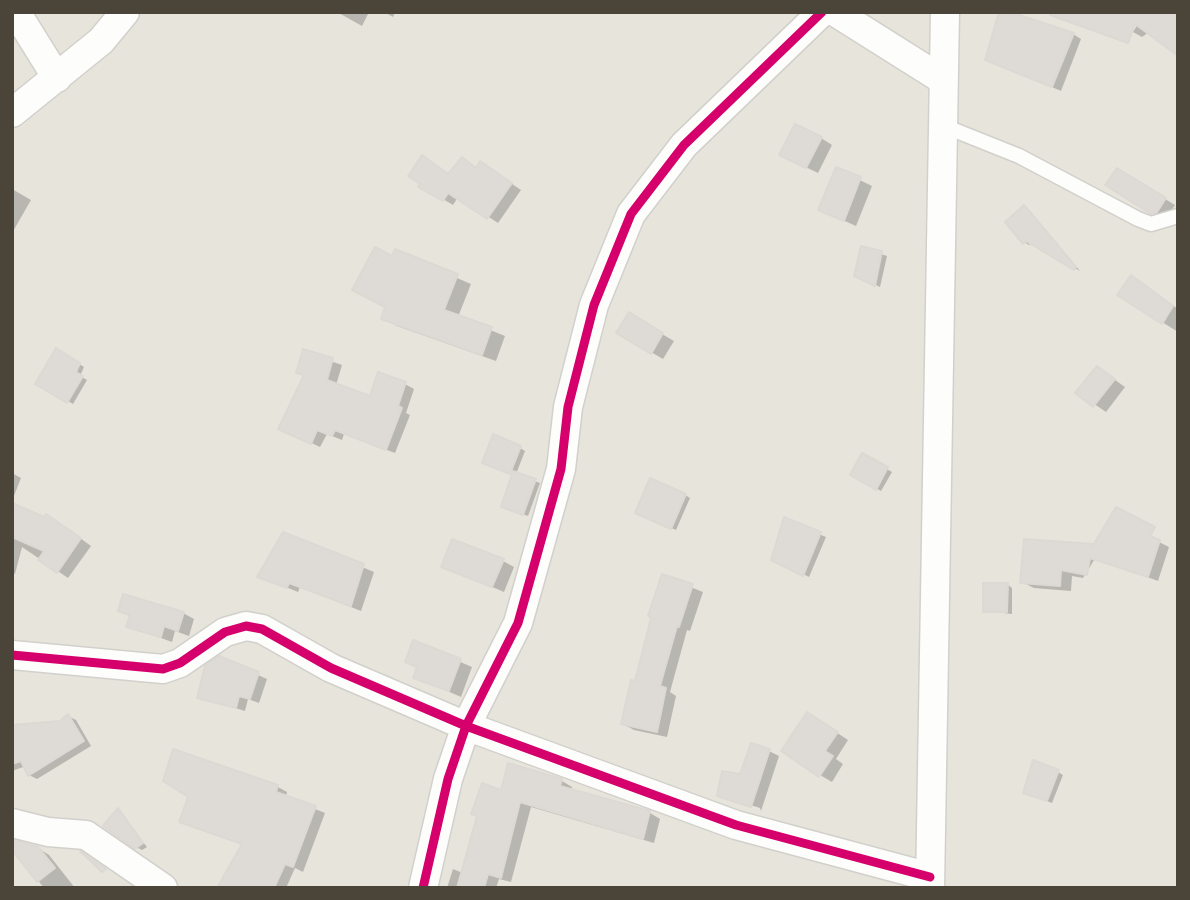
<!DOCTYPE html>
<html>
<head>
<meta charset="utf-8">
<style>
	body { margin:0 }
	#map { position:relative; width:1190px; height:900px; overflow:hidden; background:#f4f2ee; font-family:"Roboto Condensed",sans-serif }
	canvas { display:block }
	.frame { position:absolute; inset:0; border:14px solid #4b4439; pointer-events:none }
</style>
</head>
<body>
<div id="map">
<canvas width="1190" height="900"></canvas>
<div class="frame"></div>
</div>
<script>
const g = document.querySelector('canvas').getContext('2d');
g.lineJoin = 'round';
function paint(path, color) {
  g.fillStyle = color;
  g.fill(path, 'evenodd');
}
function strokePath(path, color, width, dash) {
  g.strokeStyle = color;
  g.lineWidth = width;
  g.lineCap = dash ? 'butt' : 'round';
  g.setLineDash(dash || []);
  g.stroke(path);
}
paint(new Path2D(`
	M12,12h1166v876h-1166z`), '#e7e4dc');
paint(new Path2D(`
	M337,12h32l-7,14z
	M384,12h11l-2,5z
	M1178,12l-36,25 -9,-5 5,-8z
	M1073,34l8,5 -20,52 -68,-29z
	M821,138l11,7 -14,28 -25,-12z
	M472,165l5,4h13l31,21 -23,33 -40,-26 -5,8 -32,-19z
	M837,169l35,17 -16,40 -36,-16z
	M1117,170l58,35 -8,12 -4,1 -55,-34z
	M12,189l19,11 -19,33z
	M1024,208l6,3 50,60 -48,-28 -3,2 -5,-3z
	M862,248l25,8 -7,31 -19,-9z
	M396,252l75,32 -13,33 47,19 -9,25 -99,-35 -14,-8 9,-60z
	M1142,283l36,26v23l-59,-37z
	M629,315l45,26 -11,18 -45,-26z
	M57,351l27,16 -4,9 7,4 -14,24 -35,-21z
	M304,352l38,13 -6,20 35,13 34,-14 9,5 -8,24 4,2 -15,38 -51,-19 -2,6 -15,-6 -7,13 -30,-14 15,-57 -6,-4z
	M1098,368l27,19 -19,25 -28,-19z
	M520,448l5,3 -9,23 24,9 -12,33 -19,-7 5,-35 -25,-9z
	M863,455l29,17 -11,19 -29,-17z
	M12,473l9,5 -9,23z
	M685,495l5,3 -14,32 -34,-15z
	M12,505l46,17 33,24 -23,32 -46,-31 -7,27 -3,-1z
	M785,520l41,17 -17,40 -36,-18z
	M284,534l90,38 -13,39 -61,-24 -2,5 -39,-16z
	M1159,542l10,5 -11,34 -38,-14z
	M1099,552l-16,26 -11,-2 -1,15 -37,-3 -12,-6z
	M503,561l11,6 -10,25 -61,-26z
	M663,576l40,16 -13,39 -3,-1 -17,62 6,4 -9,41 -33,-7 -11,-6z
	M1007,584l5,4v26l-27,-3z
	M120,611l63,2 11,6 -5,17 -14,-5 -3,11 -44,-16 3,-9z
	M414,642l58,25 -11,30 -46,-20 4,-9 -12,-7z
	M220,658l47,21 -8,24 -11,-4 -3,12 -46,-14z
	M68,716l8,4 15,26 -54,33 -8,-4 -3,-9 -14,5v-38l48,-10z
	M819,721l29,19 -12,19 7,5 -11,18 -12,-7z
	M174,751l104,36 9,5 -1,5 39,16 -22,59 -8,-4 -9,20h-63l20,-43 -62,-24 9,-25z
	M769,751l10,5 -18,55 -1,-3 -41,-13z
	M509,766l53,15 10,6 -1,4 79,22 10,6 -6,24 -123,-36 -20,75 -12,-3 -3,9h-49l6,-19 10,4 39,-80z
	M1058,772l5,3 -11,28 -27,-10z
	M118,811l29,36 -5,3 -6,-3z
	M12,847l26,1 11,7 26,33h-31z`), '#0003');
const building = new Path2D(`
	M999,12h11l64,21 -22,54 -67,-27z
	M1051,12h127v44l-43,-32 -7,19 -78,-28z
	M795,124l27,13 -16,31 -27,-13z
	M422,155l26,19 14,-17 14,11 4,-7 32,22 -25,36 -39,-26 -5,8 -25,-14 2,-3 -12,-8z
	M836,167l25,10 -17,44 -26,-11z
	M1117,168l49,30 -9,14 -6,2 -46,-29z
	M1024,205l52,62 -2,3 -48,-29 -3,3 -18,-22z
	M861,246l21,5 -7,35 -21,-10z
	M375,247l17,9 3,-7 63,25 -14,36 48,17 -10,28 -101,-36 4,-12 -33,-17z
	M1131,275l42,31 -11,18 -45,-29z
	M629,312l34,21 -12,21 -35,-21z
	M56,348l24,15 -4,9 7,4 -16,27 -32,-19z
	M303,349l30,9 -6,22 43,16 8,-24 28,10 -8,24 4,2 -16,42 -51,-20 -3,6 -15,-6 -6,14 -33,-15 26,-54 -8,-2z
	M1097,366l18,13 -22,28 -18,-14z
	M493,434l28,12 -11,28 -28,-11z
	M862,453l26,14 -12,23 -26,-15z
	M513,471l23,8 -13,36 -22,-8z
	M650,478l36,16 -15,35 -36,-16z
	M12,503l32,14 2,-3 35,24 -24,35 -19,-13 6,-9 -32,-14z
	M1116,507l39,20 -5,9 10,4 -12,37 -58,-19 -3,17 -26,-5 -1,16 -40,-3 4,-44 69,5 -1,3z
	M784,517l37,15 -18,44 -32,-16z
	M283,532l81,32 -13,42 -62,-23 -2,5 -30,-11z
	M452,539l52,20 -12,28 -51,-20z
	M662,574l31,10 -14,43 -2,-1 -17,60 6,2 -9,44 -36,-8 10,-44 4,1 16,-63 -3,-2z
	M983,583h25l-1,29h-24z
	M123,594l61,18 -6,19 -14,-5 -3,11 -35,-10 4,-12 -12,-4z
	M413,640l48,19 -12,32 -36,-13 4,-11 -12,-5z
	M219,656l40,16 -9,27 -11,-3 -3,12 -39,-10 8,-32z
	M807,712l31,20 -13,19 8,5 -14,21 -38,-26z
	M68,714l16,27 -56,35 -7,-15 -9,3v-39l48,-4z
	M751,743l19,6 -19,58 -34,-11 5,-25 18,3z
	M173,749l105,36 -2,7 40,14 -23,61 -8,-3 -11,24h-57l25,-44 -63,-22 9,-25 -25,-16z
	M1033,760l26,10 -12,31 -24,-8z
	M508,763l54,16 -2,7 90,25 -7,28 -123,-37 -19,76 -13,-4 -4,14h-27l20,-72 -6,-2 11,-31 19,7z
	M118,808l25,35 -8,6 -32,-23z
	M12,840l26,7 17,21 -18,14 -25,-32z
	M80,851l26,18 -4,3z`);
paint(building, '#dedbd6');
strokePath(building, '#dcd9d4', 2);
const service = new Path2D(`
	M944,126l75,30 119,63 13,5 27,-8`);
const minor = new Path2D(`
	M16,12l41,66
	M835,12l108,68
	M12,113l89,-72 24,-29
	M12,655l151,14 17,-6 45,-31 21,-6 16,3 69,39 135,58 270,99 194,52
	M12,823l36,9 38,3 77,53
	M423,888l25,-109 18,-53 52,-103 43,-154 7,-62 26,-102 37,-91 53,-69 138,-133
	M930,888l15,-876`);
strokePath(service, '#d2d0cb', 17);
strokePath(minor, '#d2d0cb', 31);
strokePath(service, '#fdfdfc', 14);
strokePath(minor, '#fdfdfc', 28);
strokePath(new Path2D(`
	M12,655l151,14 17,-6 45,-31 21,-6 16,3 69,39 135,58 270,99 194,52
	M423,888l25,-109 18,-53 52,-103 43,-154 7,-62 26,-102 37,-91 53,-69 138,-133`), '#d6006c', 9);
</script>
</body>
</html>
